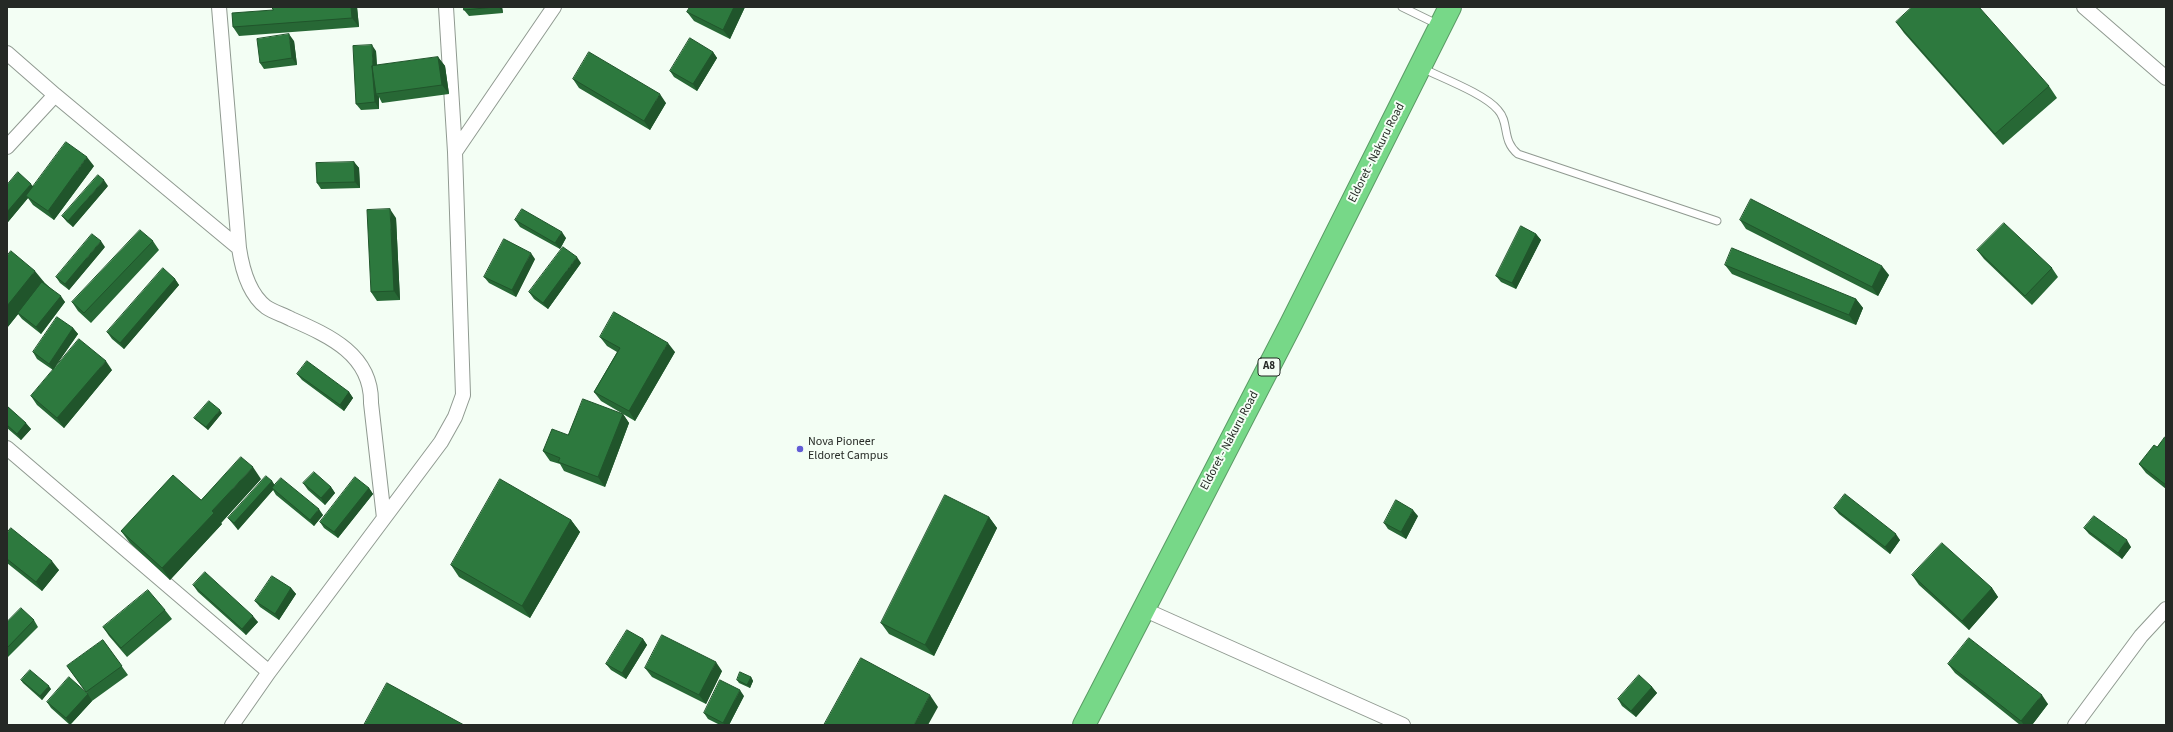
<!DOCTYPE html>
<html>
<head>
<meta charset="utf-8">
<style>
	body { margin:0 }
	#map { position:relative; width:2173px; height:732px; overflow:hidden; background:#f3fef4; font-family:"Source Sans 3",sans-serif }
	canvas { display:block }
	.frame { position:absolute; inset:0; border:8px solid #252925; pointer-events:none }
</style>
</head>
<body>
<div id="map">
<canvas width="2173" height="732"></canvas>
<div class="frame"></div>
</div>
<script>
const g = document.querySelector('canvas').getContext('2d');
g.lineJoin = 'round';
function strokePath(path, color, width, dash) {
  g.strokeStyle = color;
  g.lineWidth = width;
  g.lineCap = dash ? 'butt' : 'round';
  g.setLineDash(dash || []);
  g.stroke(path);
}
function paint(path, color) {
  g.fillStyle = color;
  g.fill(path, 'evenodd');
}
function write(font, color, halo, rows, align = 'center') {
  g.font = font + ' "Source Sans 3",sans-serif';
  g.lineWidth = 4;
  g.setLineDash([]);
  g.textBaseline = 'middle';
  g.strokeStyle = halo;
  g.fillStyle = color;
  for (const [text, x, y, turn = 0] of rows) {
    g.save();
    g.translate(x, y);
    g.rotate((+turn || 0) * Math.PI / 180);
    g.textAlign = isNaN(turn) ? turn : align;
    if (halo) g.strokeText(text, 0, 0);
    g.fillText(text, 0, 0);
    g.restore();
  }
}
const lane = new Path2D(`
	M1402,7l37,18
	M1422,68c20,10 63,26 76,42 12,13 3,30 20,44l199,67`);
const street = new Path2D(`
	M219,7l20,241c3,20 10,46 27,59 7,5 18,8 25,12 39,17 81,36 80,84l13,115
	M2084,7l82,71
	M7,53l48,42
	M7,147l48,-52 184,153
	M455,152l99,-145
	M7,448l262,224
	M1143,609l260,116
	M232,725l37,-53 172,-230 14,-25 8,-22 -8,-243 -9,-145
	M2075,725l66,-89 25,-27`);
const highway = new Path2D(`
	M1084,725l207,-401 159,-317`);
strokePath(lane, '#909a91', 9);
strokePath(street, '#909a91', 16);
strokePath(highway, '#5a9b65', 24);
strokePath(lane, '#fff', 7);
strokePath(street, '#fff', 14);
strokePath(highway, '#77d888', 22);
paint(new Path2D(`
	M357,7l2,20 -120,9 -6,-9 40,-17z
	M464,7h38l1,6 -34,3 -5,-6z
	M690,7h55l-15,32 -36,-18 -7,-9z
	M1896,22l153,64 8,12 -54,47 -99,-112z
	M294,41l3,24 -33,4 -4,-6z
	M376,51l1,14 61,-8 7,9 4,28 -67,9 -3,-6v12l-18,1 -5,-6z
	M713,52l4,6 -20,33 -23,-14 -4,-6z
	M573,79l93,24 -16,27 -71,-42z
	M354,162l5,6 1,20 -39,1 -4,-6z
	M94,166l-40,54 -21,-15 -5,-7 -20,24 -1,-1v-36l26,1z
	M108,186l-35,41 -6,-5 -5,-6z
	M396,218l4,82 -23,1 -6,-9z
	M515,220l51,18 -6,11 -40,-22z
	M1740,220l149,55 -11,21 -132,-67z
	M1536,234l5,6 -25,49 -15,-7 -5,-6z
	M153,241l6,9 -68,73 -13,-12 -6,-9z
	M105,247l-36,43 -9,-7 -4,-6z
	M1977,250l75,18 6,9 -26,28 -48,-46z
	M7,256l37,26 21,20 -24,32 -19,-15 -4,-5 -11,14z
	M535,259l-19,38 -27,-14 -5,-6z
	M581,263l-33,46 -14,-10 -5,-7z
	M1725,265l131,34 7,9 -7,17 -124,-51z
	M175,279l4,6 -55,64 -12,-10 -5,-7z
	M73,328l5,6 -24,34 58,2 -48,58 -27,-23 -6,-9 22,-26 -16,-11 -4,-7z
	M600,337l75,15 -40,69 -34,-20 -7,-9 23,-40 -10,-6z
	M297,374l52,18 4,6 -9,13 -42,-31z
	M7,406l24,23 -10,11 -14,-12z
	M222,413l-14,17 -11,-9 -3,-3z
	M623,414l6,9 -24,64 -41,-16 -4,-7 -10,-3 -7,-10 25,-16z
	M2166,437v52l-20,-16 -7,-9 18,-17z
	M261,479l-40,44 1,1 -52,56 -40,-37 -9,-12 80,-31z
	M272,481l2,4 49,30 -9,11 -38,-31 -3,-5 -35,40 -10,-12z
	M303,483l28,4 4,6 -10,12 -17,-15z
	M369,488l4,6 -35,44 -14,-10 -4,-6z
	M1834,508l66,32 -10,14 -51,-40z
	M1418,516l-12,23 -18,-10 -4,-6z
	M989,517l8,11 -63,128 -45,-22 -8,-11z
	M571,520l9,12 -50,86 -71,-41 -8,-12z
	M2084,528l47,19 -9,12 -33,-25z
	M7,533l52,37 -17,21 -35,-28z
	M1912,575l80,13 6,9 -29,33 -50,-45z
	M193,585l65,37 -12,13 -48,-43z
	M291,588l5,6 -17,26 -19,-13 -5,-6z
	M165,610l7,9 -45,38 -18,-21 -6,-9z
	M34,620l4,7 -31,31v-36z
	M643,639l4,6 -21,34 -15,-9 -5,-6z
	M103,640l25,35 -36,26 -1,-2 1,2 -22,24 -19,-17 -4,-6 41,-8 -21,-28z
	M1948,664l100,40 -16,21h-12l-65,-52z
	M645,668l77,3 -16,33 -54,-27z
	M751,677l2,4 -3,7 -11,-5 -2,-3z
	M21,680l30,9 -9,11 -19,-17z
	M1652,687l5,6 -21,24 -14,-11 -4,-7z
	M744,696l-15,29h-9l-12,-6 -4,-6z`), '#276835');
paint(new Path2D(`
	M351,7h6l2,20 -7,-9z
	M499,7h3l1,6z
	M734,7h11l-15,32 -7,-9z
	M289,34l5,7 3,24 -5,-7z
	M372,45l4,6 2,42 -2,1 3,3v12l-4,-7z
	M713,52l4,6 -20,33 -4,-7z
	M438,57l7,9 4,28 -7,-9z
	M660,94l6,9 -16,27 -6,-9z
	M87,157l7,9 -40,54 -6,-9z
	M354,162l5,6 1,20 -5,-6z
	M104,180l4,6 -35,41 -5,-6z
	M31,184l5,6 -10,6 2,2 -20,24 -1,-2v-8z
	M390,209l6,9 4,82 -6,-9z
	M562,232l4,6 -6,11 -5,-6z
	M1536,234l5,6 -25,49 -4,-6z
	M101,241l4,6 -36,43 -4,-6z
	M531,253l4,6 -19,38 -4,-7z
	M577,257l4,6 -33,46 -5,-6z
	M1882,266l7,9 -11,21 -6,-9z
	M35,271l9,11 -37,46v-22z
	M175,279l4,6 -55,64 -4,-6z
	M61,296l4,6 -24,32 -5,-7z
	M1856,299l7,9 -7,17 -7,-10z
	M73,328l5,6 -25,36 -4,-6z
	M668,343l7,9 -40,69 -6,-10z
	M106,361l6,9 -48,58 -7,-10z
	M349,392l4,6 -9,13 -4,-6z
	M220,410l2,3 -14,17 -2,-3z
	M623,414l6,9 -24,64 -7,-10z
	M26,423l5,6 -10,11 -4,-6z
	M253,467l8,12 -40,44 1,1 -52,56 -8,-12 50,-57z
	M272,481l4,6 -4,1 1,2 -35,40 -4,-7z
	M331,487l4,6 -10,12 -4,-7z
	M369,488l4,6 -35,44 -4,-6z
	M319,509l4,6 -9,11 -4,-6z
	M1413,510l5,6 -12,23 -5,-7z
	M989,517l8,11 -63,128 -9,-11z
	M571,520l9,12 -50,86 -8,-12z
	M1896,534l4,6 -10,14 -5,-7z
	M2127,540l4,7 -9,12 -4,-6z
	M52,561l7,9 -17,21 -6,-9z
	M291,588l5,6 -17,26 -4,-6z
	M1992,588l6,9 -29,33 -7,-9z
	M253,616l5,6 -12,13 -4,-6z
	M643,639l4,6 -21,34 -4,-6z
	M716,662l6,9 -16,33 -7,-9z
	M751,677l2,4 -3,7 -3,-3z
	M49,686l2,3 -9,11 -2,-4z
	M1652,687l5,6 -21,24 -5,-6z
	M740,690l4,6 -15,29h-4l-2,-2z
	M88,694l4,7 -22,24 -4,-7z
	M930,695l8,12 -10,18h-14z
	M2042,695l6,9 -16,21h-8l-3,-4z`), '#20552b');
const building = new Path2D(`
	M272,7h79l1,11 -119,9 -1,-14 41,-3z
	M464,7h31l-31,3z
	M690,7h44l-11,23 -36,-18z
	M1912,7h67l70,79 -54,48 -99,-112z
	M289,34l3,24 -32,5 -3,-24z
	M690,38l23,14 -20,32 -23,-13z
	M372,45l1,21h-1l3,36 -19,2 -3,-58z
	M589,52l71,42 -16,27 -71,-42z
	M438,57l4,28 -66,9 -4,-28z
	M66,142l21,15 -39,54 -22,-15z
	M354,162l1,20 -38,1 -1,-20z
	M18,172l13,12 -24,28v-27z
	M98,175l6,5 -36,41 -6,-5z
	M1751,199l131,67 -10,21 -132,-67z
	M390,209l4,82 -23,1 -4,-82z
	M522,209l40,23 -7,11 -40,-23z
	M2004,223l48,45 -27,28 -48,-46z
	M1521,226l15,8 -24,49 -16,-7z
	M140,230l13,11 -69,72 -12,-11z
	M92,234l9,7 -36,43 -9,-7z
	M504,239l27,14 -19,37 -28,-13z
	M563,247l14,10 -34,46 -14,-11z
	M1732,248l124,51 -7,16 -124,-50z
	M11,251l24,20 -28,35v-50z
	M163,268l12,11 -55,64 -13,-11z
	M42,282l19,14 -25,31 -18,-14z
	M614,312l54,31 -39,68 -35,-19 26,-44 -20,-11z
	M57,317l16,11 -24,36 -16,-12z
	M79,339l27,22 -49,57 -26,-22z
	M307,361l42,31 -9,13 -43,-31z
	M583,399l40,15 -25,63 -40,-15 2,-4 -17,-7 9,-22 16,6z
	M209,401l11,9 -14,17 -12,-9z
	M7,406l19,17 -9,11 -10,-9z
	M2165,437h1v48l-27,-21 15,-19 3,2z
	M241,457l12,10 -41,44 2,2 -52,55 -41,-37 52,-56 28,25z
	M314,472l17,15 -10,11 -18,-15z
	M266,476l6,5 -38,42 -6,-5z
	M355,477l14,11 -35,44 -14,-10z
	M281,478l38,31 -9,11 -38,-32z
	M500,479l71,41 -49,86 -71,-41z
	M1845,494l51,40 -11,13 -51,-39z
	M945,495l44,22 -64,128 -44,-22z
	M1396,500l17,10 -12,22 -17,-9z
	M2094,516l33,24 -9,13 -34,-25z
	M11,528l41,33 -16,21 -29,-23v-26z
	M1942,543l50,45 -30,33 -50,-46z
	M205,572l48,44 -11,13 -49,-44z
	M272,576l19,12 -16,26 -20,-13z
	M148,590l17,20 -44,38 -18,-21z
	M21,608l13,12 -27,28v-26z
	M627,630l16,9 -21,34 -16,-9z
	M662,635l54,27 -17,33 -54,-27z
	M1969,638l73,57 -21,26 -73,-57z
	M103,640l19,26 -36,26 -19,-26z
	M861,658l69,37 -16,30h-90z
	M30,670l19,16 -9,10 -19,-16z
	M740,672l11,5 -4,8 -10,-5z
	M1639,675l13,12 -21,24 -13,-12z
	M69,677l19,17 -22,24 -19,-16z
	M720,680l20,10 -17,33 -19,-10z
	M387,683l77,42h-100z`);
paint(building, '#2d793e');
strokePath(building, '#20552b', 1);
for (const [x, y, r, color] of [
	[800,449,4,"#615cd5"]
]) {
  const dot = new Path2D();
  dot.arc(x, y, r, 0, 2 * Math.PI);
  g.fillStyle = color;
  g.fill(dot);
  strokePath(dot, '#f3fef4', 1.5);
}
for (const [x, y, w] of [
	[1269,367,22]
]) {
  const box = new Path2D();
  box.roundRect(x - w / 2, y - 9, w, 18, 3);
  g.fillStyle = '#f3fef4';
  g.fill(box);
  strokePath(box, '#252925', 1);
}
write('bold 11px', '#252925', null, [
	["A8",1269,367]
]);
write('12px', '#252925', '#f3fef4', [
	["Eldoret - Nakuru Road",1377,153,-63],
	["Eldoret - Nakuru Road",1230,441,-62]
]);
write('12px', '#252925', '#f3fef4', [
	["Nova Pioneer",808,442],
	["Eldoret Campus",808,456]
], 'left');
</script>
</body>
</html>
